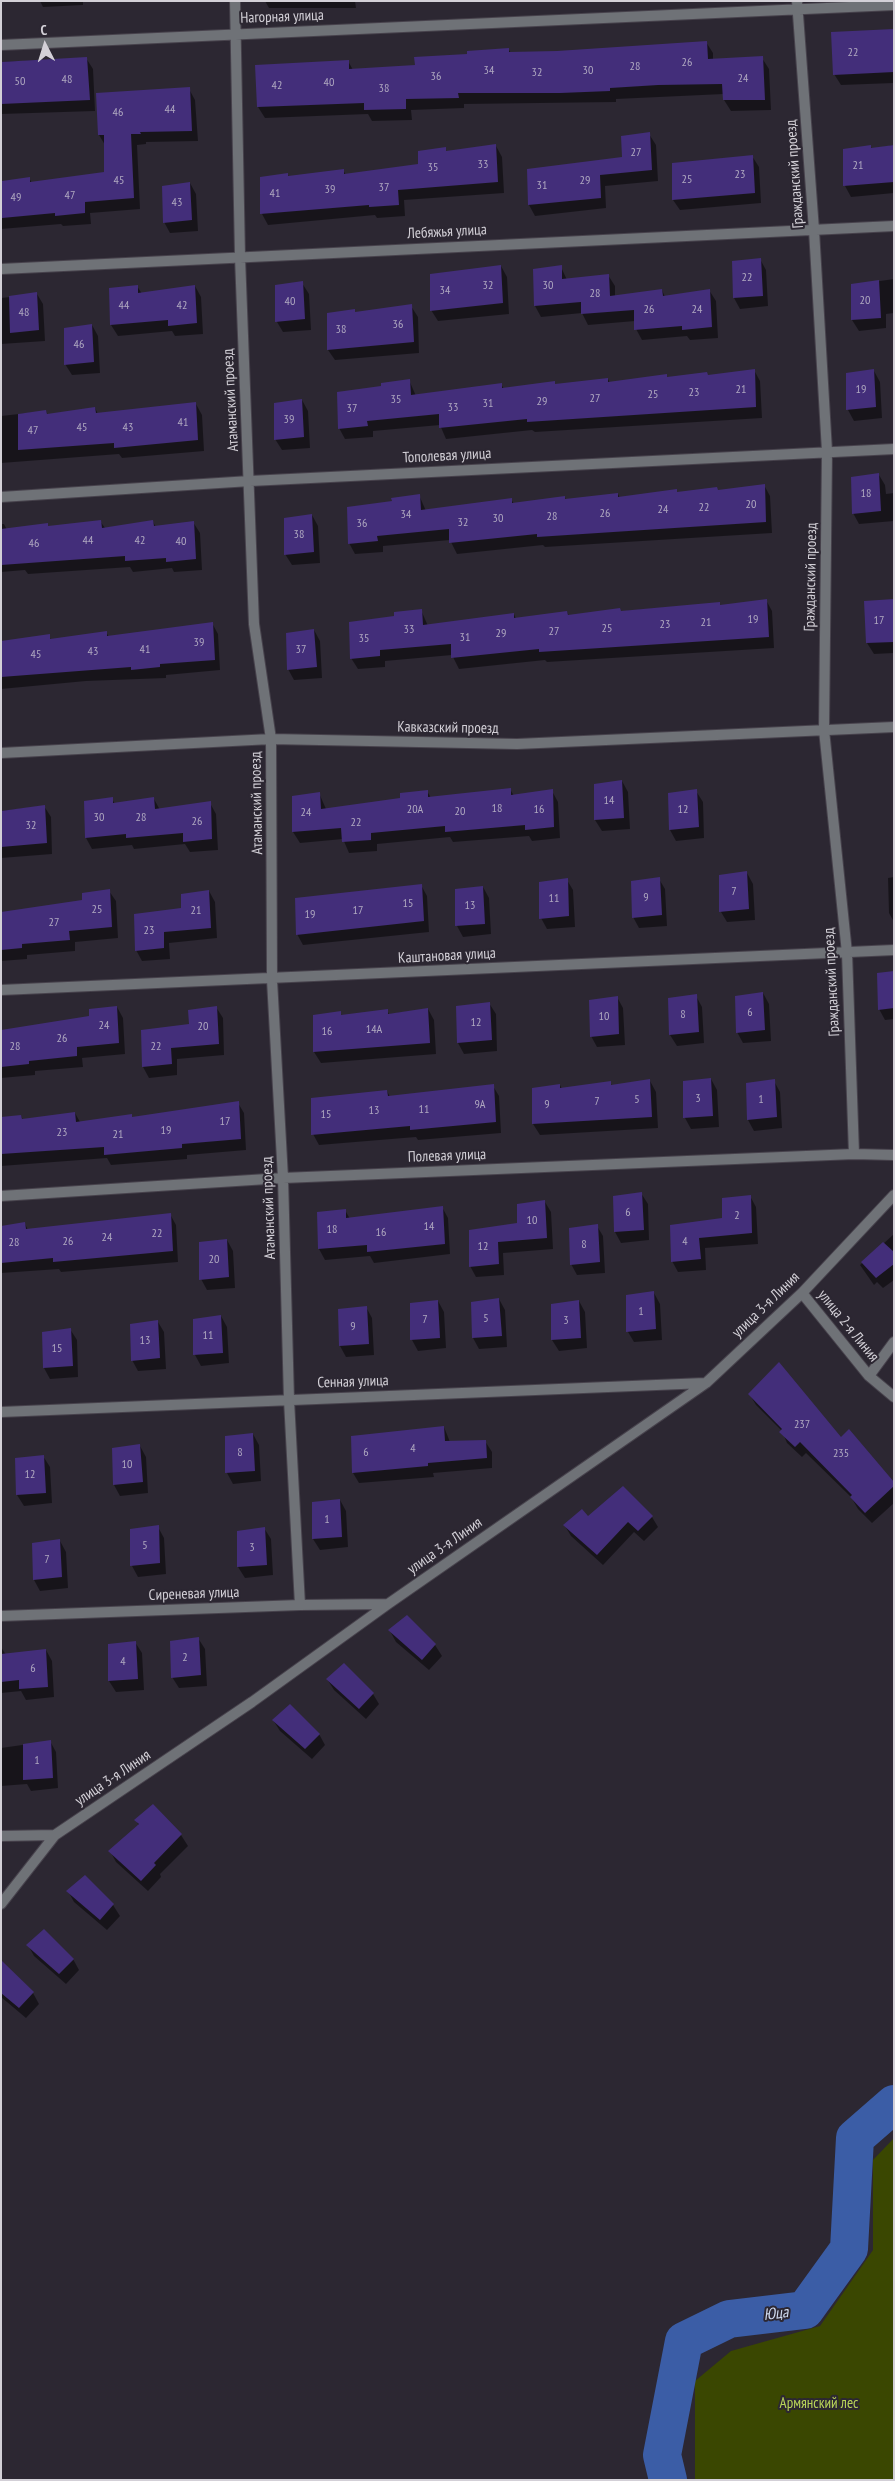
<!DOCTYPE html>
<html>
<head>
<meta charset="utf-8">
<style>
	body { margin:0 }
	#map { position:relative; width:895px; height:2481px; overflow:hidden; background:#2c2732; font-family:"PT Sans Narrow",sans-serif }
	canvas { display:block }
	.frame { position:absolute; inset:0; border:2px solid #d3d0d7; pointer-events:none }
	.north { position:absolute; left:20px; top:20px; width:50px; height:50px; -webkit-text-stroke:4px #2c2732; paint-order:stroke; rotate:355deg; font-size:14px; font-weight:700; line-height:20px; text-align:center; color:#d3d0d7 }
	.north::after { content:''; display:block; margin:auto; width:18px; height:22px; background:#d3d0d7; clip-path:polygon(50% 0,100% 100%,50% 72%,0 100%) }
</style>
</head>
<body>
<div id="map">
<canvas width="895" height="2481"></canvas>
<div class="frame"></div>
<div class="north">С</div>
</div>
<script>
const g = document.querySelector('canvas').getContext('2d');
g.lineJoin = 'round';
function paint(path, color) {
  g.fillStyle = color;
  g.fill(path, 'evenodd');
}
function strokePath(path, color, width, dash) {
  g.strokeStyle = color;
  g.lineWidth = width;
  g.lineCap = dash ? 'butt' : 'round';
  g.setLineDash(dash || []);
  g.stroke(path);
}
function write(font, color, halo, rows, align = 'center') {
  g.font = font + ' "PT Sans Narrow",sans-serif';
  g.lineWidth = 4;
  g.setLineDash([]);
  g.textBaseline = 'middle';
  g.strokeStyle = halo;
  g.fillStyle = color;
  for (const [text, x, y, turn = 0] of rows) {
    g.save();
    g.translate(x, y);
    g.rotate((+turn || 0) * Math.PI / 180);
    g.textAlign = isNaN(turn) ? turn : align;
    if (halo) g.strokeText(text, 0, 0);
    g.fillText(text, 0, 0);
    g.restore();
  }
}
paint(new Path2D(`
	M894,2138v342h-199v-99l36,-30 89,-25 53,-76v-90z`), '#3a4701');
paint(new Path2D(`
	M40,1h43v4l-40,2z
	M265,1h90l1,7h-87z
	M894,31v52l-53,2 -7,-11z
	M706,42l7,11v7l49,-2 7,11 2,41 -40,1 -7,-11v-6l-108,5v3l-152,2v4l-53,2 1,10 -40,1 -4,-7 -103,4 -7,-11 90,-46 5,9 63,-4 53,-11 40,-5 2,3 46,-1z
	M86,58l7,11 2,42 -94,3v-52z
	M189,89l6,11 3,41 -52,1v2l-9,1 3,64 -50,4 1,11 -28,2 -2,-2 -60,5v-36l28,-15 3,5 74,-10 -1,-28 -6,-10z
	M649,134l7,11 2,36 -53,5 1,22 -71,8 -6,-11v-35l94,-12z
	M894,145v48l-43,4 -6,-11 26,-39 1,2z
	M496,146l6,11 2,36 -100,7 1,16 -28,2 -2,-3 -107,10 -6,-11 26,-39 1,2 54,-7 3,5 73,-10 26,-16 2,3z
	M752,156l7,11 2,36 -81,7 -7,-10z
	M190,183l6,11 2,37 -28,2 -6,-11z
	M760,259l6,11 2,36 -28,3 -6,-11z
	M501,266l6,11 2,37 -71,7 -7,-11z
	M561,267l6,13 41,-5 7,11v11l47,-7 3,7 44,-7 7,11 2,37 -28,2 -3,-4 -45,4 -6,-11 -1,-8 -47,4 -6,-12 -41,4 -6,-11z
	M894,279v34l-8,1v14l-27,3 -7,-11v-35z
	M302,283l7,11 2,36 -28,2 -6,-10z
	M137,286l5,8 53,-8 6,11 2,37 -28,2 -3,-5 -54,5 -7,-11v-36z
	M37,294l6,10 2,37 -44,3v-46z
	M411,306l7,11 1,36 -84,7 -7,-10 28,-37z
	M92,325l6,11 2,37 -28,2 -7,-11z
	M754,370l6,11 2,37 -227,14 -3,-2 -86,9 -6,-14 -67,6v6l-28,2 -6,-11 44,-41 26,-7 7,16 85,-12 3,5 50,-7 2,4 52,-7 2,4 56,-8 2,3 41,-1z
	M874,371l6,11 2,36 -28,3 -6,-11z
	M302,400l6,11 2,37 -28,2 -7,-11z
	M196,404l6,11 2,36 -82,7 -3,-4 -118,9v-47l45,-5 2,4 47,-7 3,6z
	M879,475l6,10 1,9 8,-1v28l-35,3 -6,-11z
	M764,485l6,11 2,37 -227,14 -2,-2 -86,9 -7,-14 -67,6v6l-28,2 -6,-11 44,-41 26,-7 7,16 85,-12 3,5 51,-7 1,4 52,-7 2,4 56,-8 2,3 41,-1z
	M312,515l6,11 2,37 -28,2 -7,-11z
	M100,521l5,7 48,-6 3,5 37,-5 7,11 2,37 -28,2 -2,-4 -39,4 -3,-5 -102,7 -3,-4 -24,2v-48h3l3,6 40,-6 2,4z
	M766,600l6,11 2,37 -227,14 -2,-2 -86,9 -7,-14 -67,6v6l-27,2 -7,-11 44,-41 26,-7 7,16 86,-12 2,5 51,-7 2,4 150,-13 2,3z
	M894,600v53l-20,1 -7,-11z
	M212,623l6,11 2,36 -54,5v3l-80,3 -85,8v-47l48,-6 2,4 55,-8 3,5z
	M314,630l6,11 2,37 -28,2 -6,-11z
	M622,781l6,11 2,37 -28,2 -7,-11v-35z
	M510,789l4,7 38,-5 6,11 2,36 -28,3 -3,-5 -76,6 -3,-5 -73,7v7l-28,2 -6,-14 -43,4 -7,-11v-35l26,-4 7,16 75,-10 26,-8 4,7z
	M696,791l7,11 1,36 -28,3 -6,-11z
	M112,799l3,5 39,-5 6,11 50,-7 6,11 2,36 -28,2 -5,-8 -51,5 -2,-4 -40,4 -6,-11z
	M44,806l7,11 1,37 -51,4v-47z
	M747,873l6,11 2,36 -28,2 -6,-10z
	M894,877v45l-5,-9 -1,-35z
	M659,879l6,10 2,37 -28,2 -6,-11z
	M567,880l6,10 2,37 -28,2 -6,-11z
	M421,885l6,11 2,36 -126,13 -6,-11z
	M483,887l6,11 2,36 -28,3 -6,-11z
	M109,891l7,10 2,37 -43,4v9l-48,4v4l-26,2v-48l82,-12z
	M209,891l6,11 2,36 -48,5 1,16 -28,2 -6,-11 46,-41z
	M894,972v47l-9,1 -6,-11z
	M763,993l6,11 2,37 -28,2 -6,-11z
	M696,996l6,11 2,36 -27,3 -7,-11z
	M617,997l6,11 2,37 -28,2 -6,-11z
	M489,1003l7,11 1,37 -33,3 -6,-11z
	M117,1007l6,11 2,36 -43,4 1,9 -48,4v4l-34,3v-46l90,-14z
	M216,1007l7,11 1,37 -47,4v16l-28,3 -6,-11 47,-42z
	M428,1009l6,11 2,34 -115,9 -7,-11 26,-39 2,3 45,-6 2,4z
	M711,1079l6,11 2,37 -28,2 -6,-11 -1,-35z
	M650,1081l6,11 2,36 -118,7 -7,-11v-35l27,-4 2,4 48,-7 2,4z
	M774,1081l6,11 2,36 -28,3 -6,-11z
	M493,1086l6,10 2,37 -83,7 -2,-3 -97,8 -6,-11 74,-43 3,6z
	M238,1103l6,10 2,37 -59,5v4l-76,6 -4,-7 -106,8v-47l20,-3 2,4 52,-7 5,9 52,-4z
	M641,1193l7,11 1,36 -28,3 -6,-11v-35z
	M750,1196l6,11 2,37 -53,4 1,22 -28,2 -6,-11v-35l52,-7z
	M545,1202l6,10 2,37 -50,4 1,22 -28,2 -6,-11z
	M442,1207l6,11 2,36 -76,9 -4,-7 -45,4 -6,-11 -1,-36 27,-3 5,9z
	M170,1214l6,11 2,37 -117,10 -2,-3 -58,4v-46l24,-3 3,6z
	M597,1226l6,10 2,37 -28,2 -6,-11z
	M894,1234v46l-11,8 -6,-6 -3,3 -14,-20z
	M227,1240l6,11 2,37 -28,2 -6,-11z
	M654,1293l6,11 2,36 -28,2 -6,-10z
	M499,1299l6,11 2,37 -28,2 -6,-11 -1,-35z
	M438,1301l6,11 2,36 -28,3 -6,-11z
	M579,1301l6,11 2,36 -28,3 -7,-11v-35z
	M366,1307l6,11 2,37 -28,2 -6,-11v-35z
	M221,1316l6,11 2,36 -28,3 -6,-11 -1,-35z
	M158,1322l6,10 2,37 -28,2 -6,-11z
	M70,1329l7,11 1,37 -28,2 -6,-11v-35z
	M750,1395l91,44 53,45v19l-22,20 -14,-14 -7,-12 -45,-44 -4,4 -15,-14 -5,-12 -26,-26z
	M444,1427l6,15 35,-1 7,11v16l-59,5 1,4 -75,6 -6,-10z
	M253,1434l6,11 2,36 -28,3 -6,-11 -1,-36z
	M140,1446l6,11 2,36 -28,3 -6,-11z
	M43,1456l7,11 2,36 -28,3 -7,-11z
	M340,1500l6,11 2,36 -28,3 -7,-11z
	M652,1517l6,10 -14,14 -10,-9 -31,33 -32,-29 -6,-10 23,-8z
	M158,1527l6,11 2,36 -28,3 -6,-11z
	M264,1528l7,11 2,36 -28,3 -7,-11v-35z
	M60,1541l6,11 2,36 -28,3 -6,-11z
	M407,1616l28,29 7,11 -13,14 -33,-28 -6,-11z
	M198,1638l7,11 2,37 -28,2 -7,-11z
	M135,1642l7,11 2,37 -28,2 -7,-11v-36z
	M1,1647l5,8 40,-5 6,11 2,36 -28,3 -5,-9 -20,2z
	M327,1679l46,15 6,10 -13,15 -32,-29z
	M273,1720l46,14 6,11 -13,14 -32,-28z
	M50,1741l6,11 2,36 -27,3 -4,-7 -26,2v-38z
	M153,1806l28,29 7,11 -28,28 1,3 -13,14 -32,-29 -6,-11 29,-25 -3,-6z
	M85,1876l28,29 7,11 -13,14 -33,-28 -6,-11z
	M28,1945l45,14 6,11 -13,14 -32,-28z
	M1,1967l32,26 6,11 -13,14 -25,-21z`), '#0007');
strokePath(new Path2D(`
	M668,2480l-6,-25 22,-114 45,-22 76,-9 44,-61 6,-111 39,-34`), '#3b5da6', 38);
paint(new Path2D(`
	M894,29v43l-61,3 -2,-43z
	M707,41l1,18 55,-3 2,44h-42l-1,-16 -64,1 -48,3v3l-50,2h-102l1,5 -53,1v10l-42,1v-7l-107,4 -2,-42 94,-5v9l66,-4 -1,-8 53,-3v-3l42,-3v4l48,-1z
	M87,57l3,43 -89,4v-42z
	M190,87l2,44 -52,1 1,2h-10l3,64 -49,4v11l-30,3v-3l-53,5v-37l28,-4v5l74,-10v-37h-6l-2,-42z
	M650,132l2,38 -52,5 1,23 -73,7 -1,-36 95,-12 -1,-21z
	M496,144l2,38 -100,8 1,15 -30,2v-2l-109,9v-37l28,-4v3l56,-7v5l74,-10v-13l28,-4v4z
	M871,145v3l23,-3v37l-51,4v-37z
	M753,155l2,38 -83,7v-37z
	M190,182l2,38 -29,3 -1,-37z
	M761,258l2,38 -30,2 -1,-37z
	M501,265l2,38 -73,8v-37z
	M562,265v14l47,-5 1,22 52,-7 1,7 47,-7 2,38 -30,3v-4l-48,4v-20l-53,4v-12l-47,4 -1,-37z
	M879,280l2,38 -30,2v-36z
	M303,281l2,38 -30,3v-37z
	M138,285v8l57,-8 2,38 -29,3v-6l-58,5 -1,-37z
	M37,292l2,38 -29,3 -1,-37z
	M412,304l2,38 -87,8v-37l28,-4v3z
	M92,324l2,38 -30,3v-37z
	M755,369l1,38 -229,15v-3l-88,9v-14l-72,7 1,5 -30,3 -1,-37 44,-6v-3l29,-4 1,16 91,-12v5l53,-7v3l53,-6v4l59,-8v3l40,-5 1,3z
	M874,369l2,38 -30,3v-37z
	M302,399l2,38 -30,3v-37z
	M196,402l2,38 -84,8v-5l-96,7v-36l28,-4 1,4 48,-7 1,6z
	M879,473l2,38 -29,3 -1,-37z
	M765,484l1,38 -229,15v-3l-88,9v-14l-72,7 1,5 -30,3 -1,-37 45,-6 -1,-3 29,-4 1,16 91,-12v5l53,-7v3l53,-6v4l59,-8v3l40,-5 1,3z
	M312,514l2,38 -30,3v-37z
	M101,520l1,8 51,-8 1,6 40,-5 2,38 -30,3v-4l-41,3v-5l-124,9v-36l47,-6v3z
	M767,599l2,38 -230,15v-3l-88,9v-14l-71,6v6l-30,3 -1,-37 45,-6v-4l28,-3 1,16 91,-12v5l53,-7 1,4 52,-7 1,3 99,-9v3z
	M894,599v43l-28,1 -2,-42z
	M213,622l2,38 -55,4v3l-29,3v-3l-130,10v-36l49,-7v5l57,-8v5z
	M314,629l3,38 -30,3 -1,-37z
	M622,780l2,38 -30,2v-36z
	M511,788v7l42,-6 1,38 -29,3v-5l-80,7v-6l-74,7v7l-29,2 -1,-14 -49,4v-36l28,-4 1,17 79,-11v-5l28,-3v7z
	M697,789l2,38 -30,3 -1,-37z
	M113,797v6l41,-6 1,12 56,-8 1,38 -29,3v-9l-57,5v-4l-41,4 -1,-37z
	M45,805l2,38 -46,4v-36z
	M747,871l2,38 -30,3v-37z
	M660,877l2,38 -30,3 -1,-37z
	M568,878l1,38 -30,3v-37z
	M422,884l2,37 -128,14 -1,-37z
	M483,886l2,38 -30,2v-37z
	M110,889l2,38 -43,4 1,9 -48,4v4l-21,2v-38l81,-12v-7z
	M209,890l2,38 -47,4v16l-29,3 -1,-37 47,-6v-14z
	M894,971v37l-16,2 -1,-37z
	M763,992l2,38 -29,3 -1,-37z
	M697,994l2,38 -30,3 -1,-37z
	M618,996l1,38 -29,3 -1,-37z
	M490,1002l2,38 -35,3 -1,-37z
	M117,1006l2,37 -42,4v9l-48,5v3l-28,3v-37l88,-14v-7z
	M217,1006l2,38 -48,4 1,16 -30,3 -1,-37 48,-6 -1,-14z
	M428,1008l2,35 -117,9v-37l28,-4v4l47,-6v5z
	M711,1078l2,38 -30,2v-37z
	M650,1079l2,38 -120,7v-36l28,-4v4l51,-7v4z
	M775,1079l2,38 -30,3 -1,-37z
	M494,1084l2,38 -86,8v-4l-99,9v-37l76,-8 1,6z
	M239,1101l2,38 -59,5v4l-78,7v-8l-103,7v-37l20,-2 1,4 53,-7 1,10 56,-8v3z
	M642,1192l2,38 -30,2 -1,-36z
	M751,1195l1,38 -53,5 2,21 -30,3 -1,-37 52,-7v-20z
	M545,1200l2,38 -49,4 1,22 -30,3v-37l48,-7v-19z
	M443,1206l2,38 -78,8v-7l-49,4 -1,-37 29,-3v9z
	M171,1213l2,38 -120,11v-4l-52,5v-37l24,-4 1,7z
	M598,1224l2,38 -30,3 -1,-37z
	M227,1239l2,38 -30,3v-38z
	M883,1242l11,10v12l-18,14 -15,-16z
	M654,1291l2,38 -30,3v-37z
	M499,1298l3,38 -30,2 -1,-36z
	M438,1300l2,38 -30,2v-37z
	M579,1300l2,38 -30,2v-36z
	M367,1306l2,38 -30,2 -1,-37z
	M221,1315l2,38 -30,2v-36z
	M158,1320l2,38 -29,3 -1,-37z
	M71,1328l2,38 -30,2 -1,-36z
	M779,1362l62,75 8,-8 45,53v4l-29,27 -15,-16 2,-2 -52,-53 -5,5 -16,-15 3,-3 -34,-35z
	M444,1426l1,15 41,-1 1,18 -59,5v3l-76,7 -1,-37z
	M253,1433l2,38 -30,2v-37z
	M140,1444l3,38 -30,3 -1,-37z
	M44,1455l2,38 -30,2 -1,-37z
	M623,1486l30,30 -15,15 -10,-9 -31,33 -34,-30 19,-16 6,7z
	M340,1499l2,38 -30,2v-37z
	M159,1525l1,38 -30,3v-37z
	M265,1527l2,38 -30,2v-36z
	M60,1539l2,38 -29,3 -1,-37z
	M407,1615l29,29 -14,16 -34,-30z
	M199,1637l2,38 -30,3 -1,-37z
	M136,1641l2,38 -30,2v-37z
	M46,1649l2,38 -29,2v-9l-18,2v-28z
	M344,1663l30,30 -15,16 -33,-30z
	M290,1704l30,30 -15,15 -33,-29z
	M51,1740l2,38 -30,2v-36z
	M153,1804l29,30 -28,29 2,2 -15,16 -33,-30 31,-27 -5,-4z
	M85,1875l29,29 -14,16 -34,-29z
	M44,1929l30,30 -15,15 -33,-29z
	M1,1960l33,32 -15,16 -18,-15z`), '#432e7a');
const street = new Path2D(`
	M235,1l5,256 14,367 17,115 1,241 11,198 6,222 11,205
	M797,1l17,229 13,221 -3,279 23,223 7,201
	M1,45l893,-40
	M1,269l893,-43
	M1,497l249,-16 644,-32
	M1,753l270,-14 246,5 377,-17
	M1,990l893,-40
	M1,1196l282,-18 571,-24 40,1
	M802,1293l67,83 25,21
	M869,1376l25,-34
	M1,1412l704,-29
	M1,1616l299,-11 88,-1
	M1,1836l54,-1
	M1,1904l54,-69 197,-133 136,-98 318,-221 96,-90 92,-98`);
strokePath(street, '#47424c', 12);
strokePath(street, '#6f7277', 10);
write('12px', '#afa8c0', null, [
	["22",853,53],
	["26",687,63],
	["28",635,67],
	["34",489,71],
	["30",588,71],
	["32",537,73],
	["36",436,77],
	["24",743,79],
	["48",67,80],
	["50",20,82],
	["40",329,83],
	["42",277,86],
	["38",384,89],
	["44",170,110],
	["46",118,113],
	["27",636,153],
	["33",483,165],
	["21",858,166],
	["35",433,168],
	["23",740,175],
	["25",687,180],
	["45",119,181],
	["29",585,181],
	["31",542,186],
	["37",384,188],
	["39",330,190],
	["41",275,194],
	["47",70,196],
	["49",16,198],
	["43",177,203],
	["22",747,278],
	["32",488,286],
	["30",548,286],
	["34",445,291],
	["28",595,294],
	["20",865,301],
	["40",290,302],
	["44",124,306],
	["42",182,306],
	["26",649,310],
	["24",697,310],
	["48",24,313],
	["36",398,325],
	["38",341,330],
	["46",79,345],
	["21",741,390],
	["19",861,390],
	["23",694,393],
	["25",653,395],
	["27",595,399],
	["35",396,400],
	["29",542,402],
	["31",488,404],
	["33",453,408],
	["37",352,409],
	["39",289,420],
	["41",183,423],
	["45",82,428],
	["43",128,428],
	["47",33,431],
	["18",866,494],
	["20",751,505],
	["22",704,508],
	["24",663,510],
	["26",605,514],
	["34",406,515],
	["28",552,517],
	["30",498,519],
	["32",463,523],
	["36",362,524],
	["38",299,535],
	["44",88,541],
	["42",140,541],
	["40",181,542],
	["46",34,544],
	["19",753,620],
	["17",879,621],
	["21",706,623],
	["23",665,625],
	["25",607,629],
	["33",409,630],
	["27",554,632],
	["29",501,634],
	["31",465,638],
	["35",364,639],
	["39",199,643],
	["41",145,650],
	["37",301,650],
	["43",93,652],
	["45",36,655],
	["14",609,801],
	["18",497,809],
	["20А",415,810],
	["16",539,810],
	["12",683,810],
	["20",460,812],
	["24",306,813],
	["30",99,818],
	["28",141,818],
	["26",197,822],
	["22",356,823],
	["32",31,826],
	["7",734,892],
	["9",646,898],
	["11",554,899],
	["15",408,904],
	["13",470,906],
	["25",97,910],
	["21",196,911],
	["17",358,911],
	["19",310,915],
	["27",54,923],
	["23",149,931],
	["6",750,1013],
	["8",683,1015],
	["10",604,1017],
	["12",476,1023],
	["24",104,1026],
	["20",203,1027],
	["14А",374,1030],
	["16",327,1032],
	["26",62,1039],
	["28",15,1047],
	["22",156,1047],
	["3",698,1099],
	["5",637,1100],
	["1",761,1100],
	["7",597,1102],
	["9А",480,1105],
	["9",547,1105],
	["11",424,1110],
	["13",374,1111],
	["15",326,1115],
	["17",225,1122],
	["19",166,1131],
	["23",62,1133],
	["21",118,1135],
	["6",628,1213],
	["2",737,1216],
	["10",532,1221],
	["14",429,1227],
	["18",332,1230],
	["16",381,1233],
	["22",157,1234],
	["24",107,1238],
	["26",68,1242],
	["4",685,1242],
	["28",14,1243],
	["8",584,1245],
	["12",483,1247],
	["20",214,1260],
	["1",641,1312],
	["5",486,1319],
	["7",425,1320],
	["3",566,1321],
	["9",353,1327],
	["11",208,1336],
	["13",145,1341],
	["15",57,1349],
	["237",802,1425],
	["4",413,1449],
	["8",240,1453],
	["6",366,1453],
	["235",841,1454],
	["10",127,1465],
	["12",30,1475],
	["1",327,1520],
	["5",145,1546],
	["3",252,1548],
	["7",47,1560],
	["2",185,1658],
	["4",123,1662],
	["6",33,1669],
	["1",37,1761]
]);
write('15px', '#d3d0d7', '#2c2732', [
	["Нагорная улица",282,17,-2],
	["Гражданский проезд",795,174,-94],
	["Лебяжья улица",447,232,-3],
	["Атаманский проезд",231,400,-93],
	["Тополевая улица",447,456,-3],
	["Гражданский проезд",811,577,-89],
	["Кавказский проезд",448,728,1],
	["Атаманский проезд",257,803,-91],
	["Каштановая улица",447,956,-3],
	["Гражданский проезд",832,982,-93],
	["Полевая улица",447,1156,-2],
	["Атаманский проезд",269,1208,-92],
	["улица 3-я Линия",766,1305,-44],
	["улица 2-я Линия",848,1326,51],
	["Сенная улица",353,1382,-2],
	["улица 3-я Линия",445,1546,-35],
	["Сиреневая улица",194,1594,-2],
	["улица 3-я Линия",113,1778,-34]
]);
write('15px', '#b8d457', '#2c2732', [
	["Армянский лес",819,2404]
]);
write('italic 16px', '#d0dbf0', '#2c2732', [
	["Юца",776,2314,-7]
]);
</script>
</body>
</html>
